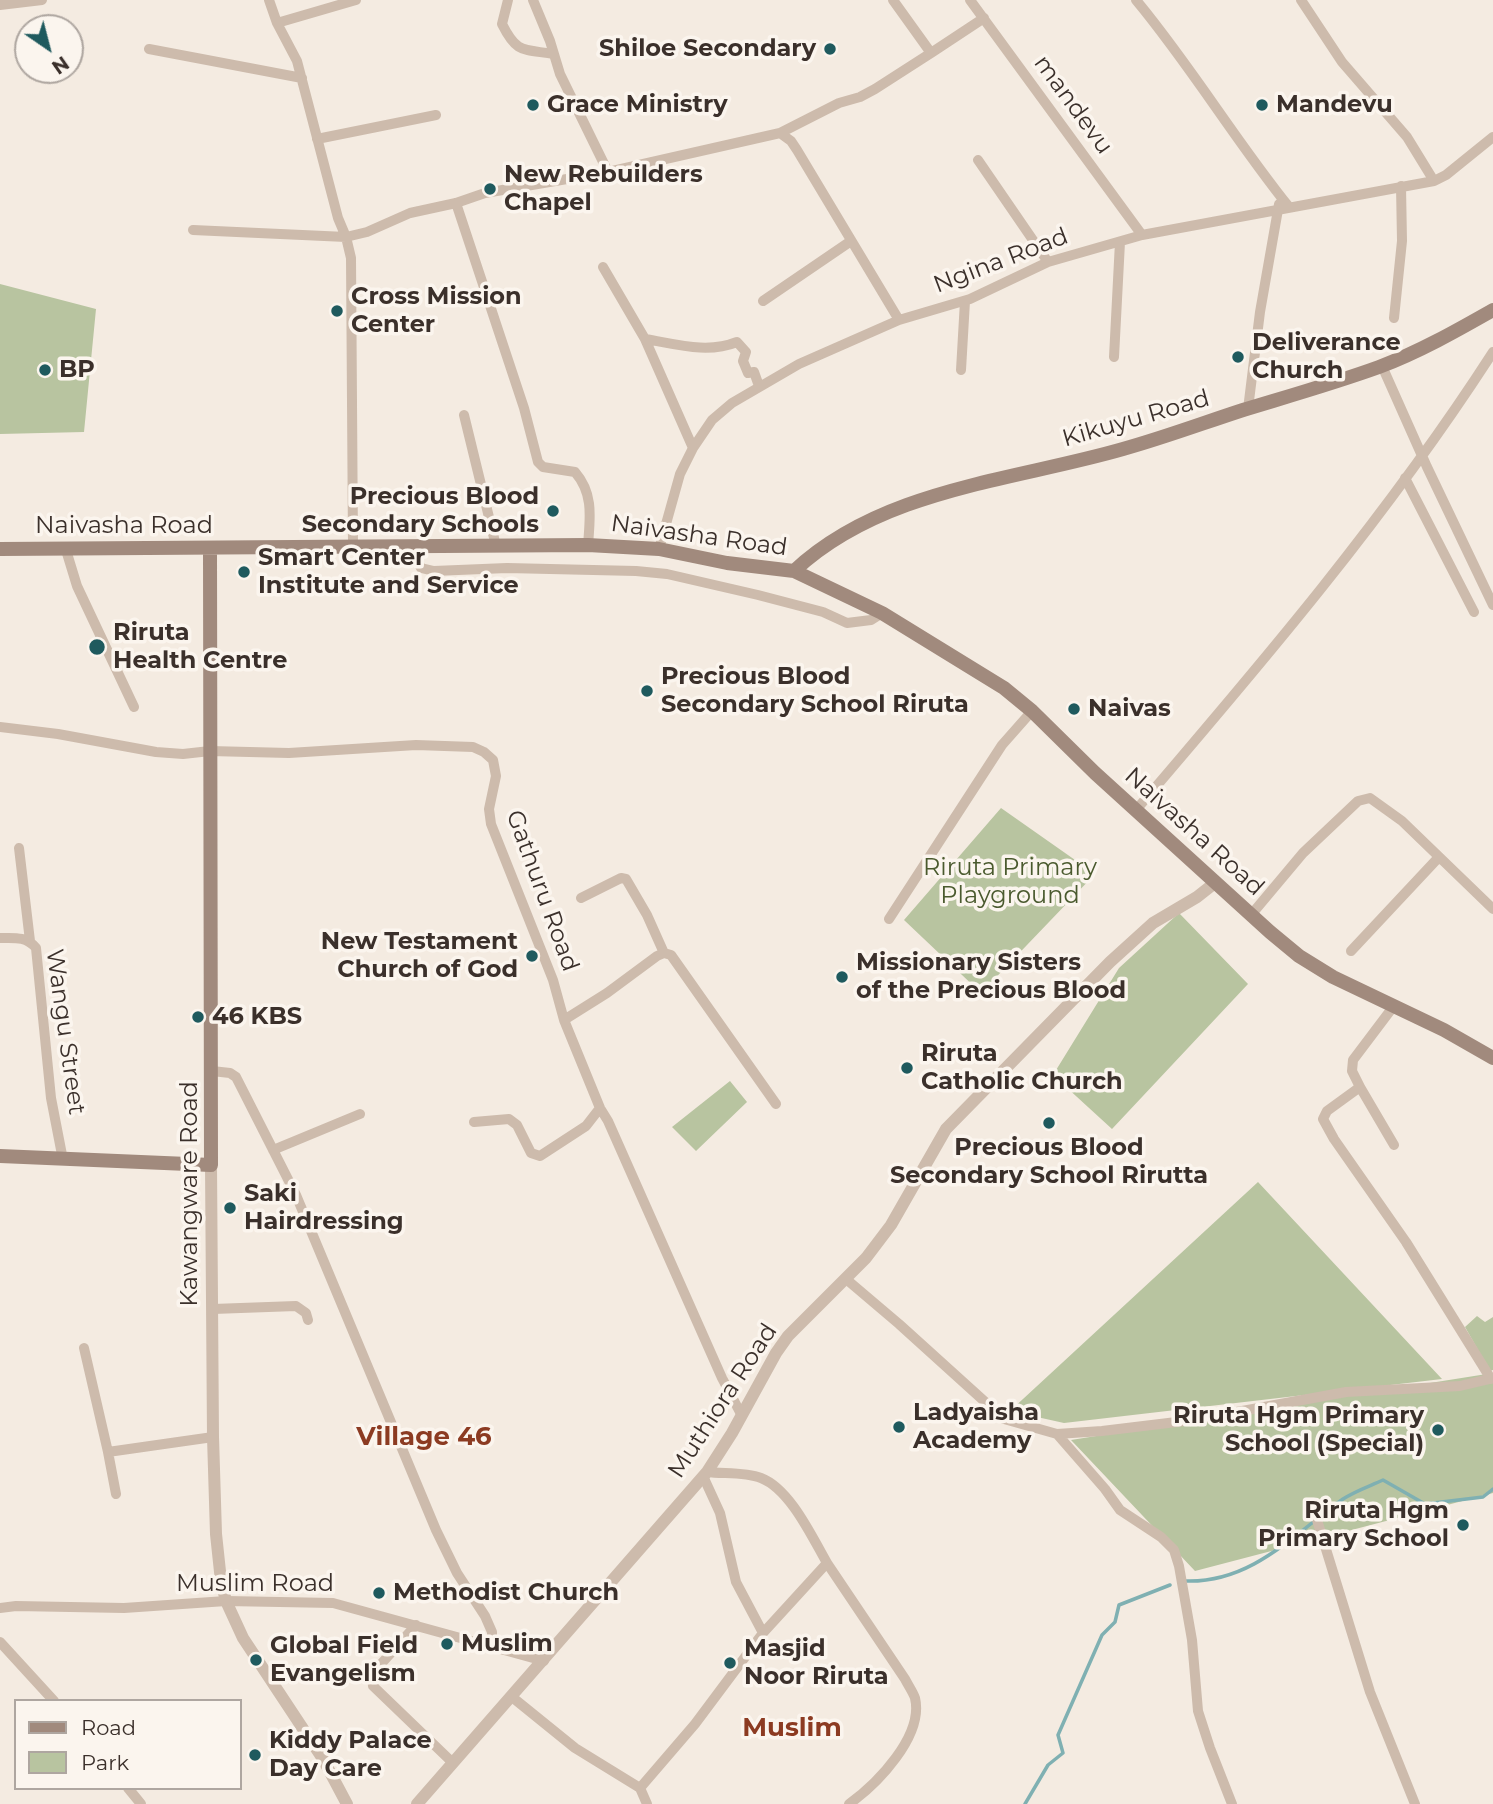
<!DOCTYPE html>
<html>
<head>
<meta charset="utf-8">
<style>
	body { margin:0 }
	#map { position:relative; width:1493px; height:1804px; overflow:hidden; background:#f4ebe1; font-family:Montserrat,sans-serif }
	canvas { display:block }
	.legend { position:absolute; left:14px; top:1699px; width:228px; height:91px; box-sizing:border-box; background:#fbf5ee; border:2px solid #aea6a0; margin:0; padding:9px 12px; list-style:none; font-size:21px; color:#3b302b }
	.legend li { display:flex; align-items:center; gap:14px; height:35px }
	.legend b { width:35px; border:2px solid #aea6a0 }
	.north { position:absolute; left:14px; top:14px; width:70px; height:70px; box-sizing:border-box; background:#fbf5ee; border:2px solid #aea6a0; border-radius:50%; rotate:145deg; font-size:19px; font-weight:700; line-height:28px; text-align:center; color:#3b302b }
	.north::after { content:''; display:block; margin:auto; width:24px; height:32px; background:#1f5a5e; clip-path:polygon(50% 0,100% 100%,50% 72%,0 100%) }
</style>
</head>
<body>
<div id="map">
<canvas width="1493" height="1804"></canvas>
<ul class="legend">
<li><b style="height:9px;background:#a18a7d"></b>Road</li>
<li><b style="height:19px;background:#b8c4a0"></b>Park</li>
</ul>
<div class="north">N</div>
</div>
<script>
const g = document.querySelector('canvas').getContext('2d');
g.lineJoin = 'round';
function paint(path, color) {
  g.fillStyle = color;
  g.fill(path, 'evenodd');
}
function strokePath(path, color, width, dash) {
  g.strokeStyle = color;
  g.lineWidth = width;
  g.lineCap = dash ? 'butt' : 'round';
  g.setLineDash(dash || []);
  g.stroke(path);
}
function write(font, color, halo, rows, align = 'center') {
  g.font = font + ' Montserrat,sans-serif';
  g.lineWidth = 7;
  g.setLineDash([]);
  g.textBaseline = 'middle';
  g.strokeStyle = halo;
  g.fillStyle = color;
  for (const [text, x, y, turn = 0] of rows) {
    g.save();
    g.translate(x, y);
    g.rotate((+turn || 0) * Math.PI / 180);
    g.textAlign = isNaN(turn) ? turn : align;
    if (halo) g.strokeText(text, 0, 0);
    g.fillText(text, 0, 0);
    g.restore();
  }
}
paint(new Path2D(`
	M0,284l96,25 -12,123 -84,2z
	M1001,808l94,66 -114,119 -77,-73z
	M1179,913l69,71 -136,145 -59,-54 66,-107z
	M730,1081l17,21 -51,49 -24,-24z
	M1258,1182l184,197 -378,44 -54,-12z
	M1477,1316l8,6 8,-5v53l-3,1 -25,-44z
	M1493,1373v120l-298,78 -124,-131z`), '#b8c4a0');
strokePath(new Path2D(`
	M1186,1581c66,2 108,-47 157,-82 12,-8 27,-13 40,-19l42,24 58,-7 10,-8
	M1025,1804l23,-39 15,-12 -5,-18 44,-100 13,-13 4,-17 51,-20`), '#7fb0b2', 3.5);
strokePath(new Path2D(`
	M269,0l8,23 20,38 41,157 8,19 5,21 2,288
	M508,0l-6,24c15,30 21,25 52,30
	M533,0l17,41 10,33 48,98
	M970,0l172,235
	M1136,0c55,66 99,140 153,207
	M1301,0l41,62 65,75 27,44
	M0,5l42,-5
	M277,23l79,-23
	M149,49l153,29
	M931,53l53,-35
	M780,133l59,-30 21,-6 15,-8 56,-36 -38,-53
	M317,139l119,-24
	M978,160l70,102
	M456,203l68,205 14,54 5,5 32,5c19,22 15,46 13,73
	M193,230l153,7 21,-5 43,-19 46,-10 29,-10 123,-21 172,-39 11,8 6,9 102,170
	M603,267l42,72 48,109
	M763,301l88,-60
	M1394,318l8,-77 -1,-55
	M645,339c31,5 62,15 92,3l9,10 -3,9 5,12 6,-1 5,14
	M1114,357l6,-115
	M1382,366l45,101 66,138
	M961,370l4,-69
	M1248,409l12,-97 19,-108
	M464,415l32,131
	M1405,478l69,134
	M417,546v14l4,8 13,3 73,-3 129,3 31,3 91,21 65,17 24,11 24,-3 11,-7
	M659,549l21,-75 13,-26 19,-28 20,-17 67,-39 100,-44 71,-21 78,-37 94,-27 292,-54 12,-6 47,-38
	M66,550l11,36 57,121
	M0,727l58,7 98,18 27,2 27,-3 79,2 127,-8 57,2 11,5 9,8 3,16 -7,33 2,15 62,156 11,40 36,88 8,13 114,257 19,36
	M1136,810c126,-147 252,-295 357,-458
	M19,848l11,93
	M581,898l40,-20 5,1 21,36 17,38
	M1251,915l52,-62 55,-52 12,-3 32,23 91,88
	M889,919l113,-174 30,-34
	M0,938c14,0 26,-2 36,10l15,150 12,62
	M1351,951l88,-94
	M1393,1007l-40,53 -1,11 8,16 -33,24 -4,8 11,20 72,103 85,137
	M564,1020l43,-27 50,-37 7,-3 7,2 105,149
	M212,1071l18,2 6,4 60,118 140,335 21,43 28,43 7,16v14
	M1360,1087l34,58
	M474,1122l35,-3 8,6 14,28 9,3 46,-30 14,-18
	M273,1150l87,-36
	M846,1279l53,45 105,95 53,15 48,55 15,21 41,27 13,13 5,16 13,74 6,71 12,37 22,56
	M213,1309l83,-3 10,7 2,7
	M84,1348l24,104
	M1057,1434l45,-3 91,-11 153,-28 114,-6 33,-8
	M703,1476l17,37 16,69 27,51
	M116,1494l-8,-42 105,-15
	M1317,1520l53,172 45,112
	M827,1563l78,116c3,6 8,13 10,19 9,38 -38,86 -66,106
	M0,1608l16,-2 108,2 102,-7 107,2 211,58
	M416,1625l-44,49 1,12 80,77
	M0,1642l54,59
	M512,1697l63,51 65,40 7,16
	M128,1788l13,16
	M640,1788l55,-64 68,-91 64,-70c-15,-26 -37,-74 -66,-85 -16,-6 -37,-4 -54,-6`), '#cdbbac', 10);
strokePath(new Path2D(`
	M211,1165l2,272 3,97 5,47 5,20 17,37 80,121 24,45
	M417,1804l290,-332 25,-39 44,-80 12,-17 78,-78 25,-33 55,-96 164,-167 43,-39 44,-26 19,-15`), '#cdbbac', 12);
strokePath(new Path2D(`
	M0,549l588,-4 71,4 68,14 67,8 88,42 122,75 28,23 63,62 175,159 29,24 34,21 111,53 49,28
	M794,571c87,-82 218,-90 329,-122 40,-11 80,-26 120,-39 46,-14 92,-27 136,-43 40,-15 77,-36 114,-57
	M0,1156l211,9 -1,-616`), '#a18a7d', 14);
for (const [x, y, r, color] of [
	[830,49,7,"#1f5a5e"],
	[533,105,7,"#1f5a5e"],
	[1262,105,7,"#1f5a5e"],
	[490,189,7,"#1f5a5e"],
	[337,311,7,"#1f5a5e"],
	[1238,357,7,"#1f5a5e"],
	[45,370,7,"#1f5a5e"],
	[553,511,7,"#1f5a5e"],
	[244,572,7,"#1f5a5e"],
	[97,647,9,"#1f5a5e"],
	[647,691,7,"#1f5a5e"],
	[1074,709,7,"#1f5a5e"],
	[532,956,7,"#1f5a5e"],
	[842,977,7,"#1f5a5e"],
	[198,1017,7,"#1f5a5e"],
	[907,1068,7,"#1f5a5e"],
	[1049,1123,7,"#1f5a5e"],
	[230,1208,7,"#1f5a5e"],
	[899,1427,7,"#1f5a5e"],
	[1438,1430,7,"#1f5a5e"],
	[1463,1525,7,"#1f5a5e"],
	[379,1593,7,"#1f5a5e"],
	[447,1644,7,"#1f5a5e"],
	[256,1660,7,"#1f5a5e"],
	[730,1663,7,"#1f5a5e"],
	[255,1755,7,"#1f5a5e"]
]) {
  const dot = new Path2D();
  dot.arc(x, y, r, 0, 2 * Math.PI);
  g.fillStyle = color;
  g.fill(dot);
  strokePath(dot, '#fbf5ee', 2.5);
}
write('bold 24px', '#3b302b', '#fbf5ee', [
	["Shiloe Secondary",816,49,"right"],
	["Grace Ministry",547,105],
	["Mandevu",1276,105],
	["New Rebuilders",504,175],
	["Chapel",504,203],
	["Cross Mission",351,297],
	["Center",351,325],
	["Deliverance",1252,343],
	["Church",1252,371],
	["BP",59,370],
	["Precious Blood",539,497,"right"],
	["Secondary Schools",539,525,"right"],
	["Smart Center",258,558],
	["Institute and Service",258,586],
	["Riruta",113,633],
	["Health Centre",113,661],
	["Precious Blood",661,677],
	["Secondary School Riruta",661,705],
	["Naivas",1088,709],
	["New Testament",518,942,"right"],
	["Church of God",518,970,"right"],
	["Missionary Sisters",856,963],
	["of the Precious Blood",856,991],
	["46 KBS",212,1017],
	["Riruta",921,1054],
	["Catholic Church",921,1082],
	["Precious Blood",1049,1148,"center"],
	["Secondary School Rirutta",1049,1176,"center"],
	["Saki",244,1194],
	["Hairdressing",244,1222],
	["Ladyaisha",913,1413],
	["Academy",913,1441],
	["Riruta Hgm Primary",1424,1416,"right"],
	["School (Special)",1424,1444,"right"],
	["Riruta Hgm",1449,1511,"right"],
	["Primary School",1449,1539,"right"],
	["Methodist Church",393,1593],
	["Muslim",461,1644],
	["Global Field",270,1646],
	["Evangelism",270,1674],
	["Masjid",744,1649],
	["Noor Riruta",744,1677],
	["Kiddy Palace",269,1741],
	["Day Care",269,1769]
], 'left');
write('24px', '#3b302b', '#fbf5ee', [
	["mandevu",1073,105,54],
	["Ngina Road",1001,261,-21],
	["Kikuyu Road",1136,419,-16],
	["Naivasha Road",124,526],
	["Naivasha Road",699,536,8],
	["Naivasha Road",1194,832,42],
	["Gathuru Road",542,891,70],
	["Wangu Street",65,1032,82],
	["Kawangware Road",190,1194,-90],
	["Muthiora Road",723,1401,-57],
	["Muslim Road",255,1584]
]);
write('24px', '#4a5a2e', '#fbf5ee', [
	["Riruta Primary",1010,868],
	["Playground",1010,896]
]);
write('bold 26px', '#8c3b22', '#fbf5ee', [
	["Village 46",424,1437],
	["Muslim",792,1728]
]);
</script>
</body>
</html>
